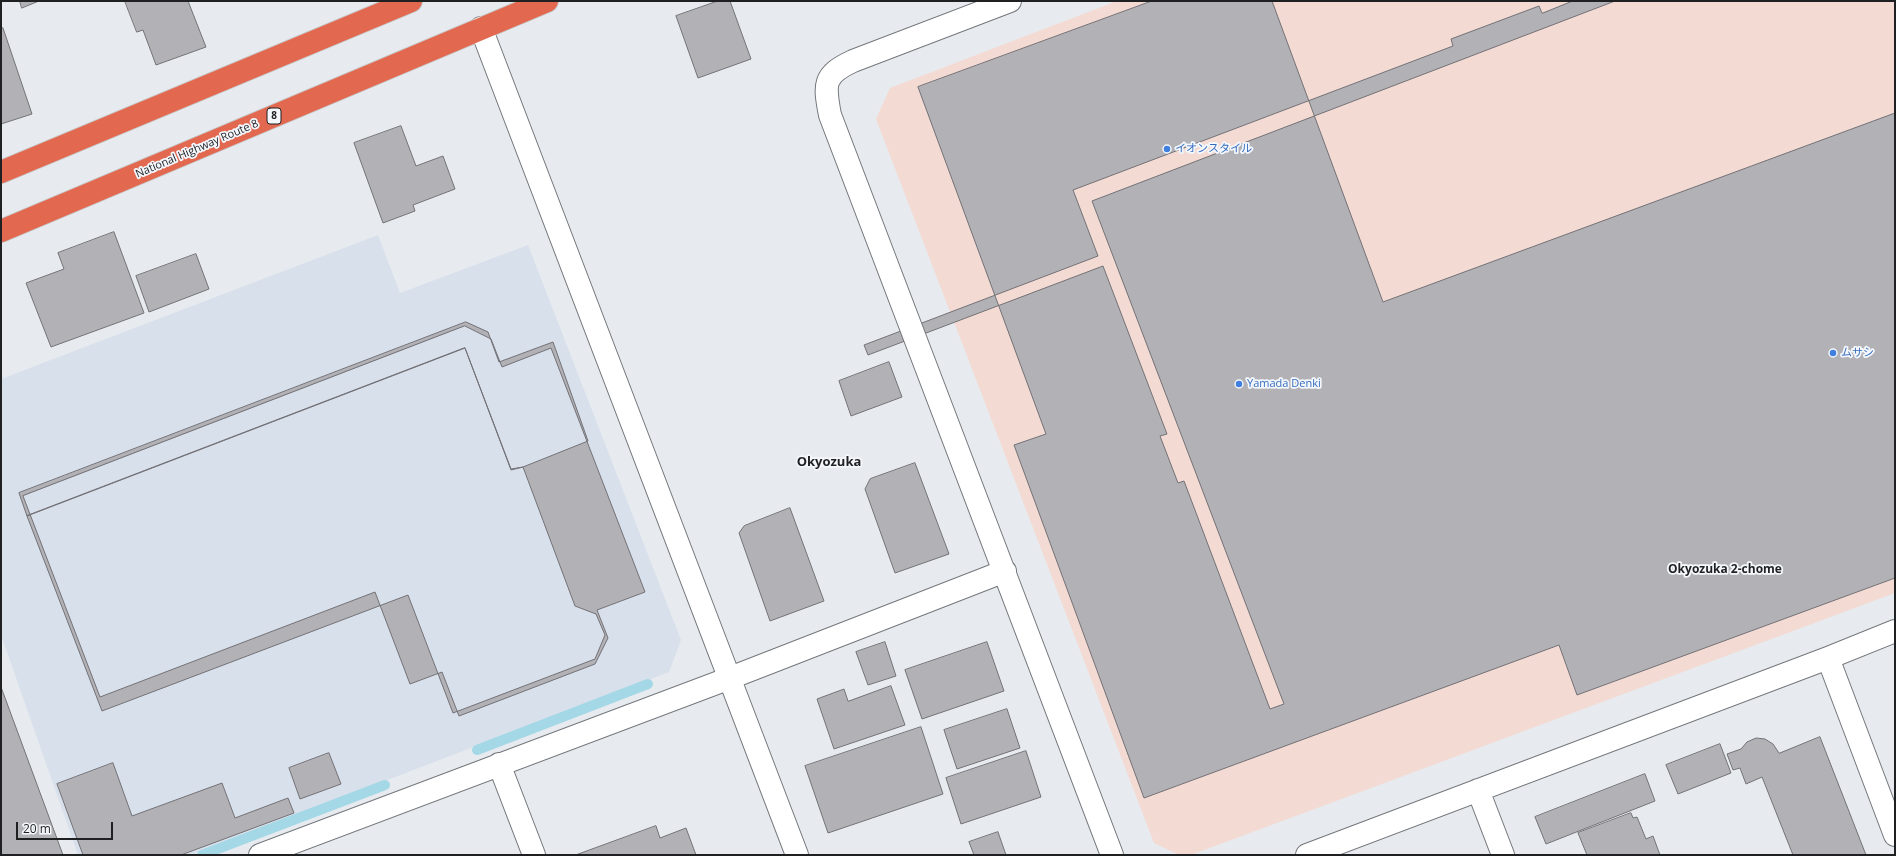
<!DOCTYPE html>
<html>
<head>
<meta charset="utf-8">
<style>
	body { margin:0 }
	#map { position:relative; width:1896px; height:856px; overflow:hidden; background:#e7ebef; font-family:"Open Sans",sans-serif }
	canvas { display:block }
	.frame { position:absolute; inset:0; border:2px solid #1f2022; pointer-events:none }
	.scale { position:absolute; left:16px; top:822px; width:97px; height:18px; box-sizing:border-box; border:2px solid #1f2022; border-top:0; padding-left:5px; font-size:12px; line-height:14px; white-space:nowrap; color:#1f2022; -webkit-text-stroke:3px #f4f8fd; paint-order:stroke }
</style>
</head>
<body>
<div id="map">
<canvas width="1896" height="856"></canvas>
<div class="frame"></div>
<div class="scale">20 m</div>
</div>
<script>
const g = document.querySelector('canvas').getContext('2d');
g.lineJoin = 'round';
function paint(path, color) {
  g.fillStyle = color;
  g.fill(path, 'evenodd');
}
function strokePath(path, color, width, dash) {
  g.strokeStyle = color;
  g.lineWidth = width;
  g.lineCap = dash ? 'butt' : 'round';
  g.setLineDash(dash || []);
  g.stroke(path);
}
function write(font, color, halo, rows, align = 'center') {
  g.font = font + ' "Open Sans","Noto Sans JP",sans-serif';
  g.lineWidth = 3.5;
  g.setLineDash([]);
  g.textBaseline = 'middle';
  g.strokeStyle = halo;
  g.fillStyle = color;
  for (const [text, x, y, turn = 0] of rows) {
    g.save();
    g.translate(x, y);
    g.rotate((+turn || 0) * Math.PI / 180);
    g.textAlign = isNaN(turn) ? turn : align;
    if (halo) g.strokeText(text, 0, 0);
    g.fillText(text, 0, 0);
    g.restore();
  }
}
paint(new Path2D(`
	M1117,1h778v592l-704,262h-12l-25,-12 -278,-724 14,-31z`), '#f3dad3');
paint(new Path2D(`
	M378,235l22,58 128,-48 153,395 -12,32 -477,183h-114l-77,-220v-256z`), '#d8e0eb');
strokePath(new Path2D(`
	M477,750l171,-66
	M202,855l183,-70`), '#a4d8e6', 10);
const building = new Path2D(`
	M20,1h19l-17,7z
	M125,1h63l18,46 -50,18 -13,-35 -6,2z
	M718,1h12l21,58 -53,19 -22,-62z
	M1152,1h120l111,301 512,-189v465l-318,117 -18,-50 -415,153 -130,-353 32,-11 -128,-347z
	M1573,1h42l-523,200 192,503 -14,5 -86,-228 -6,2 -18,-47 7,-2 -64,-168 -235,89 -4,-10 234,-89 -25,-66 380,-144 -2,-7 88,-33 3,7z
	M3,28l29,86 -31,10v-95z
	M401,126l15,40 27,-10 12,33 -42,16 2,6 -32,12 -29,-80z
	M114,232l30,81 -93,34 -25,-64 38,-14 -6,-16z
	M196,254l13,35 -60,23 -13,-36z
	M466,322l22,10 11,30 54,-20 35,99 -65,26 -12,2 -46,-121 -438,168 -8,-23z
	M465,326l26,13 11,28 49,-19 94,244 -48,18 11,28 -13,26 -136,52 -17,-44 -32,12 -35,-92 -275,105 -77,-201z
	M465,348l46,122 12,-3 52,139 21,8 9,21 -10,24 -142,54 -45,-118 -306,116 -75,-195z
	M889,362l13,35 -51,19 -12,-35z
	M915,463l34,91 -54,19 -30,-84 5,-10z
	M790,508l34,93 -54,20 -31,-88 5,-7z
	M885,642l11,34 -28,9 -12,-33z
	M987,642l17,49 -82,28 -17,-49z
	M891,686l14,39 -71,24 -17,-50 27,-10 4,12z
	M1,687l62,168h-62z
	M1007,709l13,39 -63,21 -13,-39z
	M921,727l22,67 -115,39 -23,-67z
	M1820,737l46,118h-73l-31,-78 -16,7 -6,-16 -7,2 -6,-16 14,-5 6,-7 9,-4 9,1 8,5 6,9z
	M1720,744l11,29 -53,21 -12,-29z
	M1026,751l15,46 -80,27 -15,-46z
	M329,753l12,31 -41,15 -11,-31z
	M113,763l19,53 90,-33 13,35 53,-20 6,15 -113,42h-98l-26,-71z
	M1645,774l10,27 -109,43 -11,-27z
	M1631,813l2,5 4,-1 9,22 7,-3 7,19h-73l-9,-22z
	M656,826l4,12 26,-10 10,27h-120z
	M998,832l8,23h-32l-5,-13z`);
paint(building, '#b2b1b6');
strokePath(building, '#737277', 1);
const minor = new Path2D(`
	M1010,1l-157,60c-30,14 -29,23 -23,54l282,740
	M481,28l316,827
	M1828,658l67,177
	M499,764l35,91
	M1478,790l25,65
	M260,855l470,-177 275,-107
	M1307,855l521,-197 67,-27`);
const highway = new Path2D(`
	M1,172l410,-171
	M1,231l546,-230`);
strokePath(minor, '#74777b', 24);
strokePath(highway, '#c9c9ca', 24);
strokePath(minor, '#fff', 22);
strokePath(highway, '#e26950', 22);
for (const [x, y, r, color] of [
	[1167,149,4,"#3f7fe0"],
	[1833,353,4,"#3f7fe0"],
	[1239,384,4,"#3f7fe0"]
]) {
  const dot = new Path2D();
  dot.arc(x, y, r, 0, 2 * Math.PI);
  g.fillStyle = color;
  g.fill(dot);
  strokePath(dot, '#f4f8fd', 1.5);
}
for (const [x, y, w] of [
	[274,116,14]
]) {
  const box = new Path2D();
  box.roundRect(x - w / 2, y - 8, w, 16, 3);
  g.fillStyle = '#f4f8fd';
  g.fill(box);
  strokePath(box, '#1f2022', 1);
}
write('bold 10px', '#1f2022', null, [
	["8",274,116]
]);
write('11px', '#1f2022', '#f4f8fd', [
	["National Highway Route 8",197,149,-23]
]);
write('11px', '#366cbe', '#f4f8fd', [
	["イオンスタイル",1175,149],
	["ムサシ",1841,353],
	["Yamada Denki",1247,384]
], 'left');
write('bold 12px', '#1f2022', '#f4f8fd', [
	["Okyozuka 2-chome",1725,570]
]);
write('bold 13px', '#1f2022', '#f4f8fd', [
	["Okyozuka",829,462]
]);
</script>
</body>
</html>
